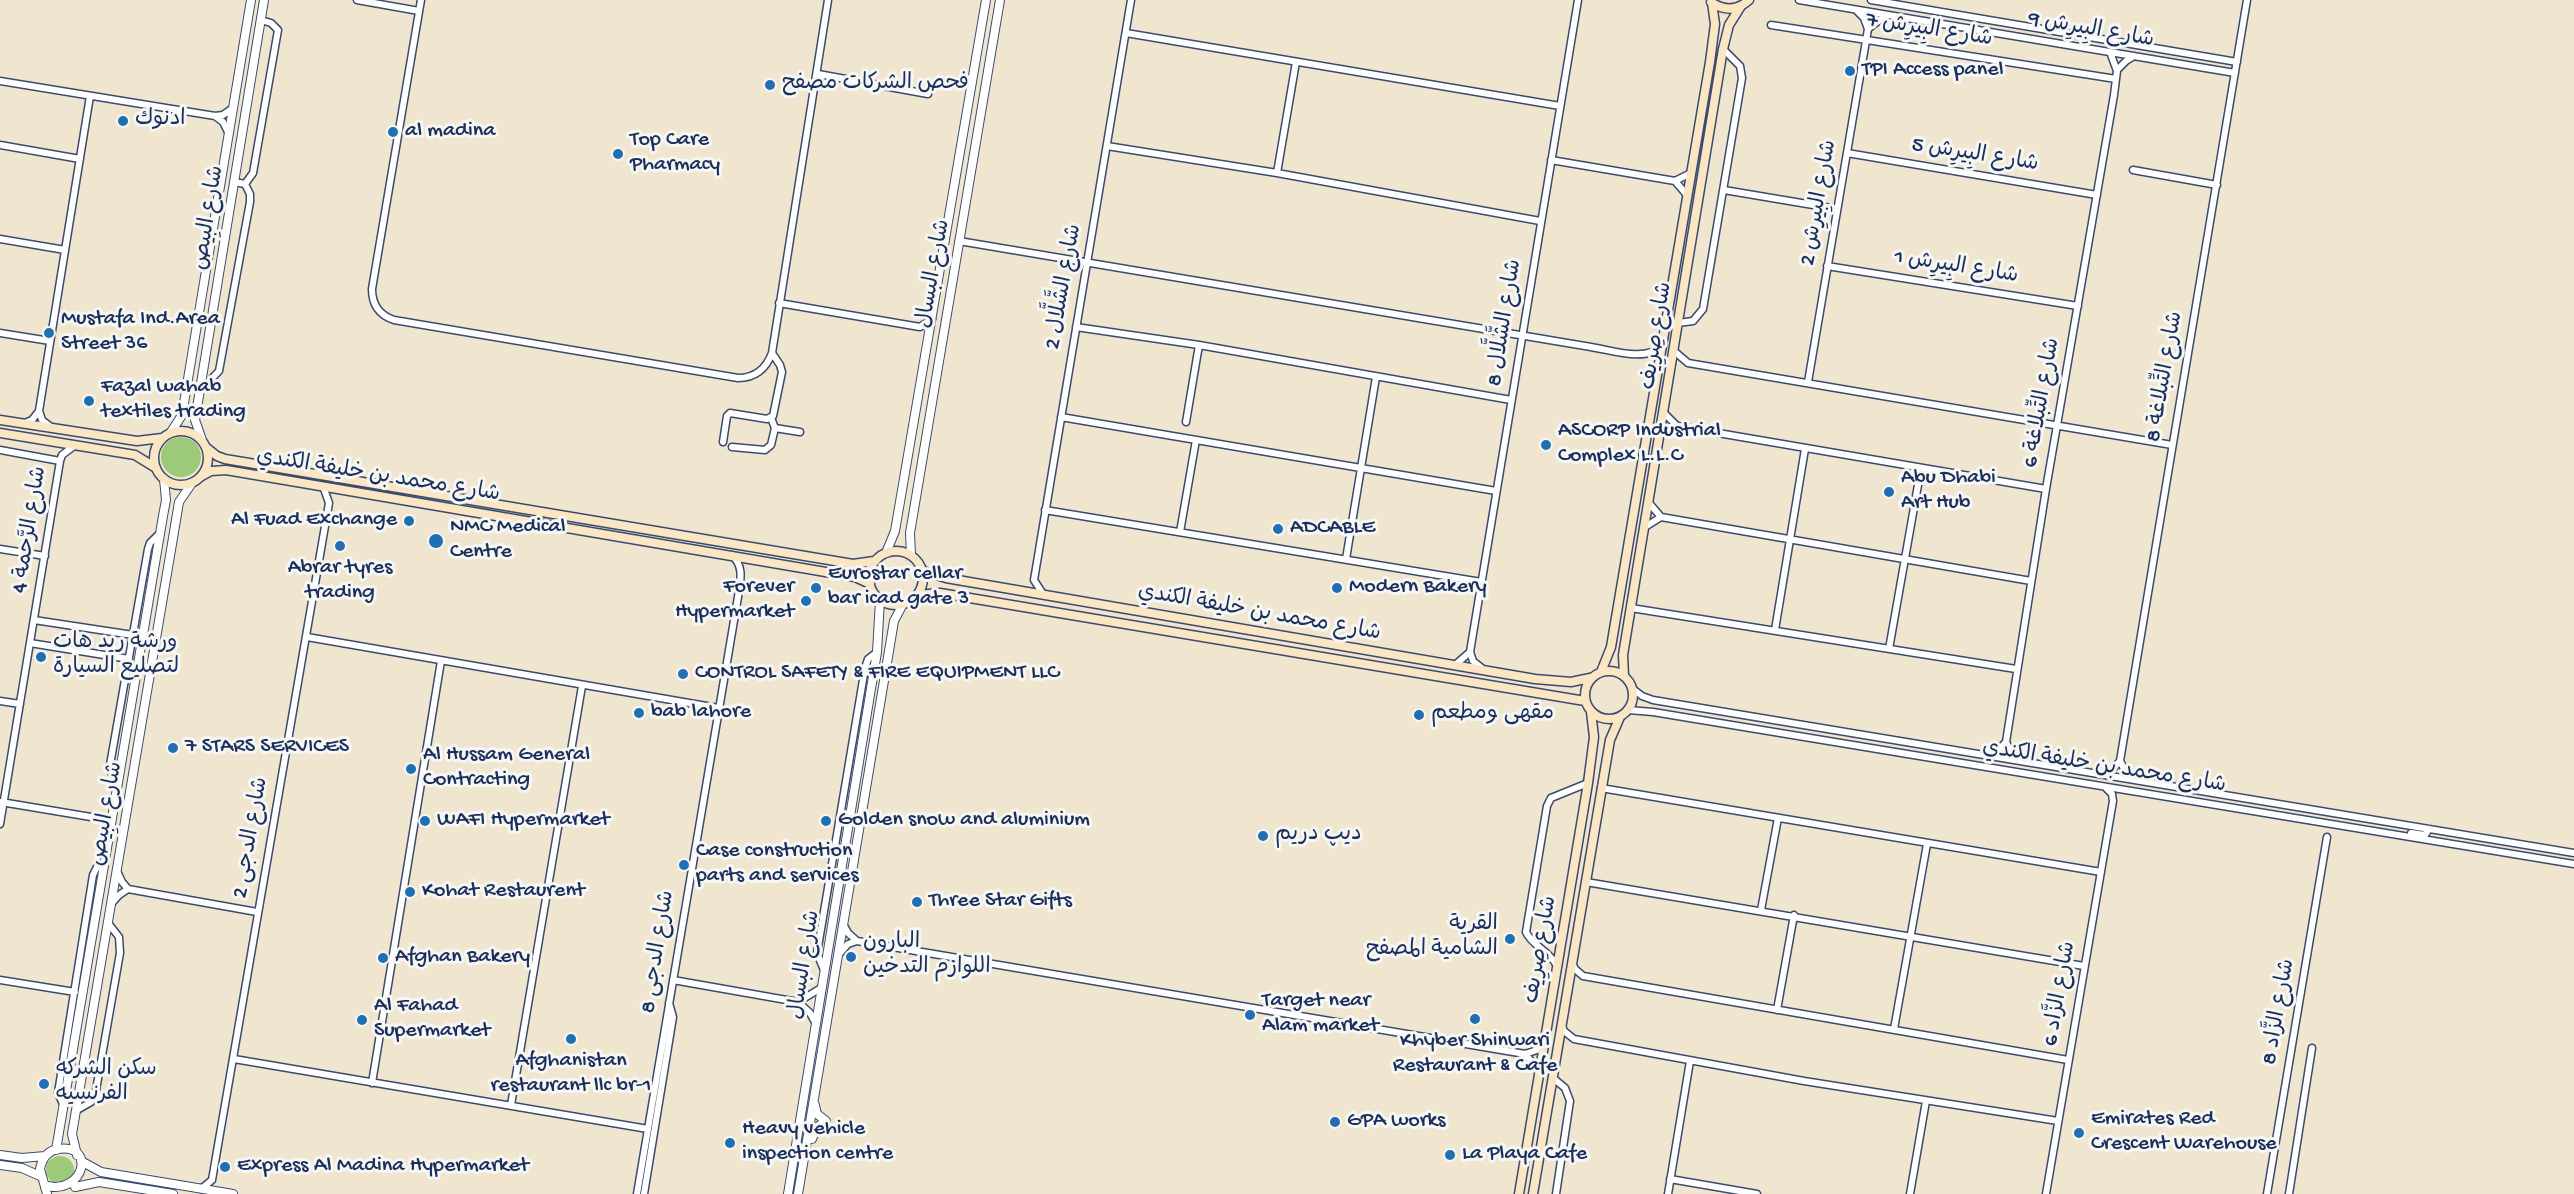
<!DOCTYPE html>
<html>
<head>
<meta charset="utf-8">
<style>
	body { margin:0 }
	canvas { display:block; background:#f0e6cf }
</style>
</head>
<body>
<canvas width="2574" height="1194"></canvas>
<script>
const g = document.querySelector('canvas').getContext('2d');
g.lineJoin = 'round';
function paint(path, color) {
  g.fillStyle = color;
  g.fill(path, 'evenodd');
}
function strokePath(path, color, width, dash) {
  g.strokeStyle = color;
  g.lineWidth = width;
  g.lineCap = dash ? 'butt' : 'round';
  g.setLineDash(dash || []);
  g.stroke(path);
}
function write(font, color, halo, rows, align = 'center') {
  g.font = font + ' "Gochi Hand","Playpen Sans Arabic",sans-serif';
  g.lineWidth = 6;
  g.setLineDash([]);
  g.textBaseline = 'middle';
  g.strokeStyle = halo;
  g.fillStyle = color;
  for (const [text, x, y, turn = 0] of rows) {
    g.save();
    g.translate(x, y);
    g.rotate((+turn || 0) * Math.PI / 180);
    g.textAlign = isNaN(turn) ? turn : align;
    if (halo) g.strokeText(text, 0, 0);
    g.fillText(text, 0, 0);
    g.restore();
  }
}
paint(new Path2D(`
	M161 457a20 20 0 1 1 40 0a20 20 0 1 1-40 0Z
	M46 1170a14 14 0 1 1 28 0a14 14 0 1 1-28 0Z`), '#9cca78');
const minor = new Path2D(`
	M357,0l62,11
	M421,0l-49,289c0,16 7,26 22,31l344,58c17,0 28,-9 34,-25l56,-353
	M1799,0l436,73
	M1871,0l366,62
	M1771,25l345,54
	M1868,29l18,-14
	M1126,33l434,73
	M2117,70l9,-9 8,-5
	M818,74l110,20
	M0,81l215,35 8,-1 10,-7
	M215,116l8,6 6,12
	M0,145l80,14
	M1107,146l170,27 263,48
	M1847,153l250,42
	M1551,160l124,21 16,-8
	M2133,170l84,15
	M1277,173l19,-111
	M1675,181l12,14
	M245,184l8,-11 25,-143 -7,-7 -10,-3
	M1724,190l113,19
	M0,239l65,11
	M959,241l632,106c20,3 56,16 71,-2
	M1827,266l251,40
	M779,303l141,24 12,-8
	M1678,323l15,-2 10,-12 39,-231 -2,-12 -17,-17
	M1076,327l123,18 312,55
	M0,333l50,8
	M1674,351l14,12 484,82
	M1808,382l60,-353 -4,-11 -7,-7
	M200,391l19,-20 31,-169v-8l-5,-10 -11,-2
	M39,411l3,9 9,7
	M1664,413l13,13 369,63
	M1061,417l435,74
	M771,418l4,10 25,4
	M1186,422l13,-77
	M25,423l7,-3 7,-9 51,-315
	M1660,435l17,-9
	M723,442l4,-26 3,-3 37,6 6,-3 9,-44 -2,-7 -8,-12
	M732,447l33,3 6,-5 4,-17
	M0,450l60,11
	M1649,503l12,14 370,64
	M1045,510l436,72
	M1645,527l16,-10
	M1180,532l16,-92
	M0,549l45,7
	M1346,559l30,-182
	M1043,594l-9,-14 97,-580
	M1631,608l385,61
	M34,620l99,15
	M1775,630l30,-181
	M307,637l411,71
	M30,643l99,16
	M1889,649l32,-181
	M1455,665l15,-13
	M1483,669l-10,-8 -3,-9 108,-652
	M1633,689l9,7 11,4 921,153
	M0,701l20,3
	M1628,710l25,2 921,152
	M1993,755l13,-13
	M2014,759l-8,-17 40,-253 68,-394 3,-24 -7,-19
	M2120,761l9,17
	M2107,775l13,-14 127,-761
	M118,780l-7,-8 -1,-7 38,-216 2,-6 10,-10
	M1601,788l500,84
	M1,802l102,17 7,11
	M0,824l60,-363 2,-6 12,-9
	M2411,833l14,2 4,-6
	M117,871l5,11 6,7 129,23
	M1586,882l498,84
	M111,904l8,-9 9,-6
	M1761,910l17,-92
	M843,924l5,9 9,8 668,113 18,-6
	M839,954l9,-10 9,-3
	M1572,963l3,6 8,7 485,84
	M1557,966c-7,-15 -25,-20 -31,-34l21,-126 4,-8 37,-15
	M824,970l-7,-17 48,-285 3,-9 9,-7
	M0,980l75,12
	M673,980l125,22 12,11 5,9
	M798,1002l23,-14
	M1777,1010l17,-95
	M1562,1026l2,5 10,8 230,42 254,40
	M1894,1029l33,-185
	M1525,1054l14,16
	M234,1059l414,70
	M1553,1078l12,10 5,13 -14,93
	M372,1083l69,-422
	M511,1105l71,-419
	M64,1106l-6,-13 35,-218 4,-8 8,-5
	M77,1110l14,-8 5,-12 24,-137 -1,-16 -11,-14
	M1670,1179l87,15
	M201,1189l11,-9 117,-677 -6,-17
	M637,1194l101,-597c2,-16 7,-29 -6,-42
	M644,1194l29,-177 -4,-14
	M1668,1194l22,-133
	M1910,1194l16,-93
	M2046,1194l67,-393 -1,-7 -7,-7
	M2267,1194l60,-357
	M2289,1194l23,-146`);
const tertiary = new Path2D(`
	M171,432l11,-17 69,-415
	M202,440l-7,-20 69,-420
	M886,553l9,-22 91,-531
	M911,555l-1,-22 90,-533
	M812,1139l5,-12 9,-6 -9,-7 -2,-9
	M56,1150l107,-634 3,-16 -2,-21
	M0,1155l22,3 23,-2
	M77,1155l-5,-21 100,-590 7,-42 13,-19
	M81,1161l20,11 132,22
	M0,1165l22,3 18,8
	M47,1186c38,8 49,-43 11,-37 -11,2 -16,10 -18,20l7,25
	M75,1187l24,-5 74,12
	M788,1194l89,-542 3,-52
	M798,1194l96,-573 9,-17`);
const secondary = new Path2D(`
	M1711,2c13,9 26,9 38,-2
	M0,420l137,21 25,-3
	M154 458a27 27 0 1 1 54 0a27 27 0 1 1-54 0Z
	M0,433l135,22 21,13
	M207,448l10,8 8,3 628,105 21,-3
	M200,477l11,-6 15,-1 629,107 15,7
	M869 578a27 27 0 1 1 54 0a27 27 0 1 1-54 0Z
	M923,571l23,7 589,101 36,3 19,-4
	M917,595l23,-2 645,108
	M1585 695a24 24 0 1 1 48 0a24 24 0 1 1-48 0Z
	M1601,672l10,-25 99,-585 5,-38 -3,-21
	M1624,676l-1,-21 100,-606 6,-24 12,-19
	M1519,1194l69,-411 6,-46 -3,-25
	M1533,1194l77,-454 10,-23`);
strokePath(minor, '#3b4a6f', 9);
strokePath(tertiary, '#3b4a6f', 10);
strokePath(secondary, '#3b4a6f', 11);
strokePath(minor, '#fff', 6);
strokePath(tertiary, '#fff', 8);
strokePath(secondary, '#fbe6c4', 8);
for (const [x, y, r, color] of [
	[1850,71,6,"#1f6fb2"],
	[770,85,6,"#1f6fb2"],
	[123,121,6,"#1f6fb2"],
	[393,132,6,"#1f6fb2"],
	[618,154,6,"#1f6fb2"],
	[49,333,6,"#1f6fb2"],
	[89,401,6,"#1f6fb2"],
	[1546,445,6,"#1f6fb2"],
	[1889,492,6,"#1f6fb2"],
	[409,521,6,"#1f6fb2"],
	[1278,529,6,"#1f6fb2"],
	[436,541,8,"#1f6fb2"],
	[340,546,6,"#1f6fb2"],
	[816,588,6,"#1f6fb2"],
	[1337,588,6,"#1f6fb2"],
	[806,601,6,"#1f6fb2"],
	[41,657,6,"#1f6fb2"],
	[683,674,6,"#1f6fb2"],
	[639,713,6,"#1f6fb2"],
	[1419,715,6,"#1f6fb2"],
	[173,748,6,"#1f6fb2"],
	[411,769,6,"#1f6fb2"],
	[425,821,6,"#1f6fb2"],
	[826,821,6,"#1f6fb2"],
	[1263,836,6,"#1f6fb2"],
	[684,865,6,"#1f6fb2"],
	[410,892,6,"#1f6fb2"],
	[917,902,6,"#1f6fb2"],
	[1510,939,6,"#1f6fb2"],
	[851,957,6,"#1f6fb2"],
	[383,958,6,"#1f6fb2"],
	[1250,1015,6,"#1f6fb2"],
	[1475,1019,6,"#1f6fb2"],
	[362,1020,6,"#1f6fb2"],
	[571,1039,6,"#1f6fb2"],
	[44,1084,6,"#1f6fb2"],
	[1335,1122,6,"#1f6fb2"],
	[2079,1133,6,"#1f6fb2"],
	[730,1143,6,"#1f6fb2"],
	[1450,1155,6,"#1f6fb2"],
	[225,1167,6,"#1f6fb2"]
]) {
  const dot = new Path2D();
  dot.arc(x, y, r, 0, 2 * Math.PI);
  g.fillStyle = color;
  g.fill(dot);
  strokePath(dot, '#f6f6f2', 2);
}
write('22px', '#1b2f5e', '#f6f6f2', [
	["شارع البِيرِش 7",1929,31,9],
	["شارع البِيرِش 9",2091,31,10],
	["شارع البِيرِش 5",1975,156,9],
	["شارع البِيرِش 2",1820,203,-80],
	["شارع البِيص",210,218,-81],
	["شارع البِيرِش 1",1956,268,9],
	["شارع البسال",935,274,-80],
	["شارع الشَّلَّال 2",1065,287,-80],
	["شارع الشَّلَّال 8",1506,323,-81],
	["شارع صِرِيف",1658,336,-81],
	["شارع التِّبلاغة 8",2166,377,-80],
	["شارع التِّبلاغة 6",2043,403,-80],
	["شارع محمد بن خليفة الكندي",378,477,9],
	["شارع الرَّحمة 4",31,530,-81],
	["شارع محمد بن خليفة الكندي",1259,614,10],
	["شارع محمد بن خليفة الكندي",2104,768,9],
	["شارع البِيص",108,814,-80],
	["شارع الدجى 2",252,838,-80],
	["شارع صِرِيف",1542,950,-80],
	["شارع الدجى 8",659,952,-81],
	["شارع البسال",806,965,-81],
	["شارع الزَّاد 6",2061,994,-80],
	["شارع الزَّاد 8",2280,1012,-80]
]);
write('22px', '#1b2f5e', '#f6f6f2', [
	["TPI Access panel",1862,71],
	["فحص الشركات مصفح",782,85],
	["ادنوك",135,121],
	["al madina",405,132],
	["Top Care",630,141],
	["Pharmacy",630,166],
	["Mustafa Ind.Area",61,320],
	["Street 36",61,345],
	["Fazal wahab",101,388],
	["textiles trading",101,413],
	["ASCORP Industrial",1558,432],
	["Complex L.L.C",1558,457],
	["Abu Dhabi",1901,479],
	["Art Hub",1901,504],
	["Al Fuad Exchange",397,521,"right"],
	["NMC Medical",450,528],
	["Centre",450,553],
	["ADCABLE",1290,529],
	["Abrar tyres",340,569,"center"],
	["trading",340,594,"center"],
	["Eurostar cellar",828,575],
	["bar icad gate 3",828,600],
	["Forever",794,588,"right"],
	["Hypermarket",794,613,"right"],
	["Modern Bakery",1349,588],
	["ورشة ريد هات",53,644],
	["لتصليع السيارة",53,669],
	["CONTROL SAFETY & FIRE EQUIPMENT LLC",695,674],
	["bab lahore",651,713],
	["مقهى ومطعم",1431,715],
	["7 STARS SERVICES",185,748],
	["Al Hussam General",423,756],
	["Contracting",423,781],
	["WAFI Hypermarket",437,821],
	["Golden snow and aluminium",838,821],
	["دیپ دریم",1275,836],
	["Case construction",696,852],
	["parts and services",696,877],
	["Kohat Restaurent",422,892],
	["Three Star Gifts",929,902],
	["القرية",1498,926,"right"],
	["الشامية المصفح",1498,951,"right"],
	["البارون",863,944],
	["اللوازم التدخين",863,969],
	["Afghan Bakery",395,958],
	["Target near",1262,1002],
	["Alam market",1262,1027],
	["Al Fahad",374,1007],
	["Supermarket",374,1032],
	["Khyber Shinwari",1475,1042,"center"],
	["Restaurant & Cafe",1475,1067,"center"],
	["Afghanistan",571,1062,"center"],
	["restaurant llc br-1",571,1087,"center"],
	["سكن الشركه",56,1071],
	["الفرنسيه",56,1096],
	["Emirates Red",2091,1120],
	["Crescent Warehouse",2091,1145],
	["GPA works",1347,1122],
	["Heavy vehicle",742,1130],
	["inspection centre",742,1155],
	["La Playa Cafe",1462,1155],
	["Express Al Madina Hypermarket",237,1167]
], 'left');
</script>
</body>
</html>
